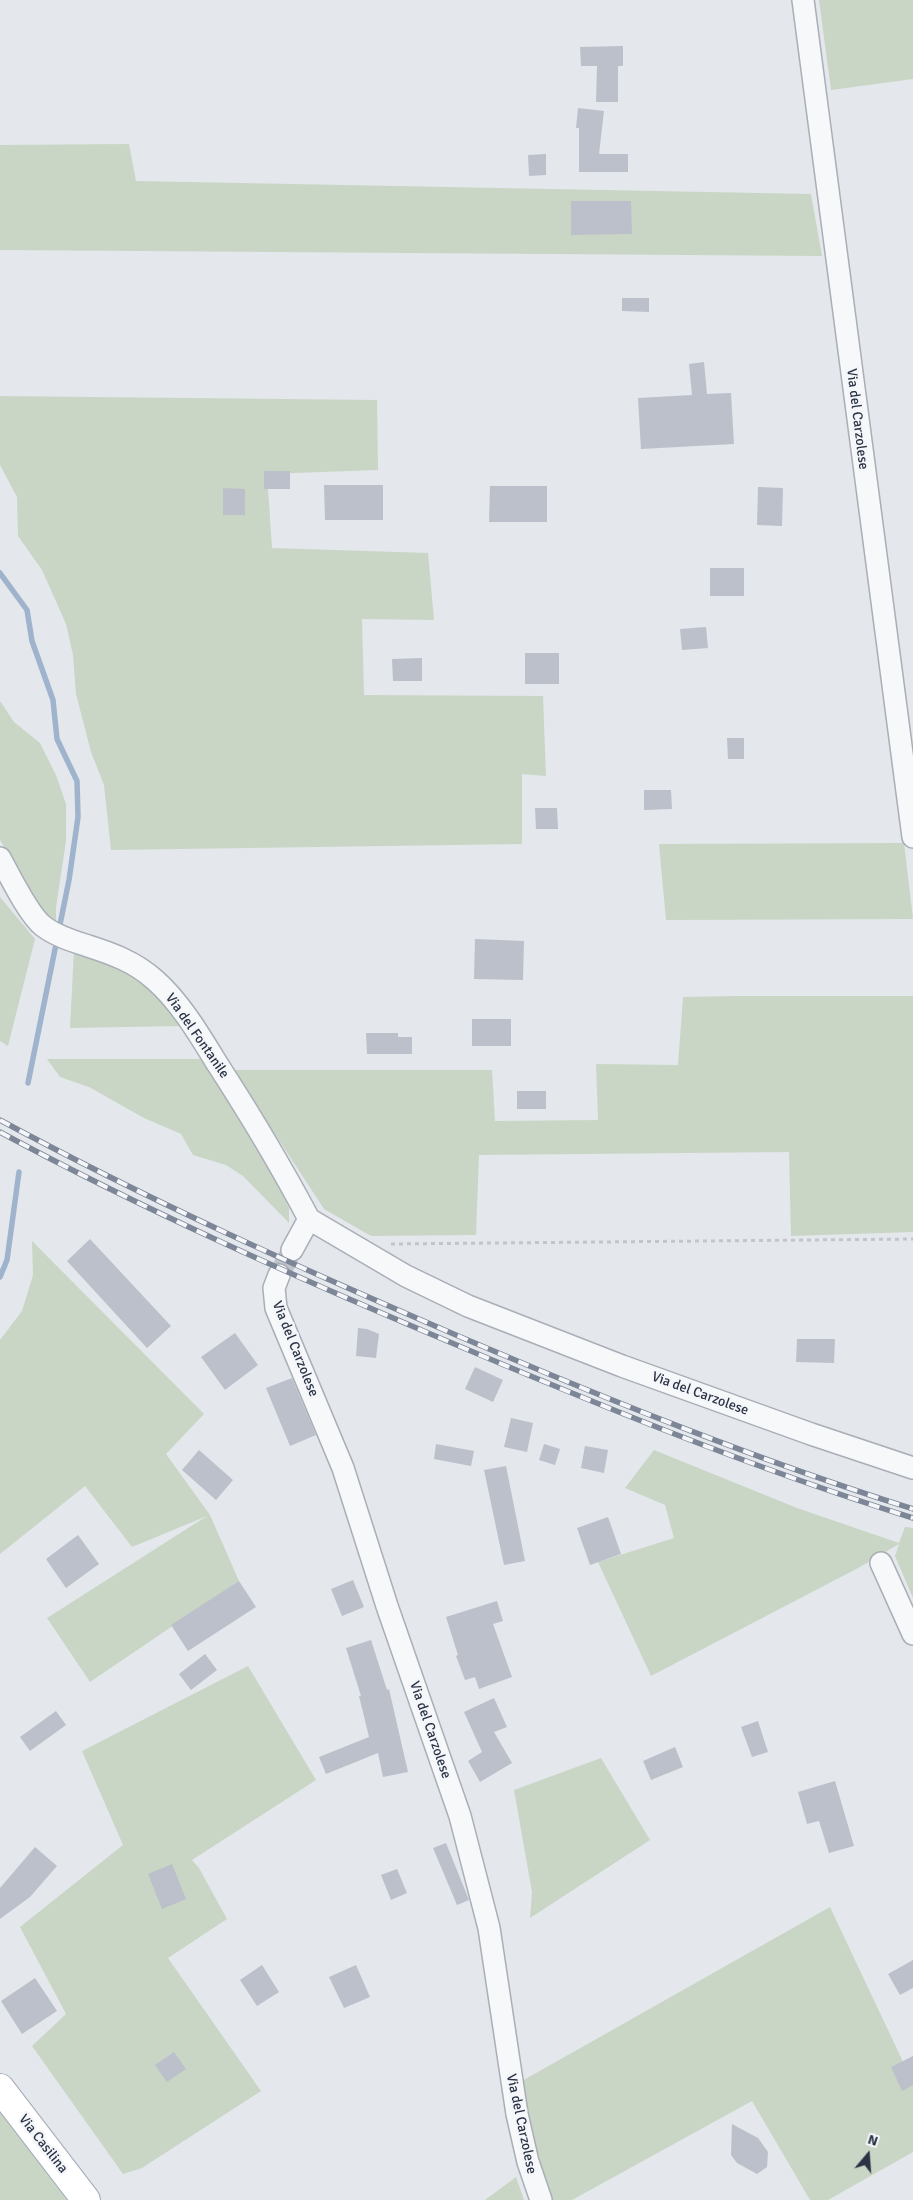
<!DOCTYPE html>
<html>
<head>
<meta charset="utf-8">
<style>
	body { margin:0 }
	#map { position:relative; width:913px; height:2200px; overflow:hidden; background:#e4e7ec; font-family:Signika,sans-serif }
	canvas { display:block }
	.north { position:absolute; left:843px; top:2130px; width:50px; height:50px; -webkit-text-stroke:4px #f4f6f9; paint-order:stroke; rotate:18deg; font-size:14px; font-weight:700; line-height:20px; text-align:center; color:#2b3445 }
	.north::after { content:''; display:block; margin:auto; width:18px; height:22px; background:#2b3445; clip-path:polygon(50% 0,100% 100%,50% 72%,0 100%) }
</style>
</head>
<body>
<div id="map">
<canvas width="913" height="2200"></canvas>
<div class="north">N</div>
</div>
<script>
const g = document.querySelector('canvas').getContext('2d');
g.lineJoin = 'round';
function paint(path, color) {
  g.fillStyle = color;
  g.fill(path, 'evenodd');
}
function strokePath(path, color, width, dash) {
  g.strokeStyle = color;
  g.lineWidth = width;
  g.lineCap = dash ? 'butt' : 'round';
  g.setLineDash(dash || []);
  g.stroke(path);
}
function write(font, color, halo, rows, align = 'center') {
  g.font = font + ' Signika,sans-serif';
  g.lineWidth = 5;
  g.setLineDash([]);
  g.textBaseline = 'middle';
  g.strokeStyle = halo;
  g.fillStyle = color;
  for (const [text, x, y, turn = 0] of rows) {
    g.save();
    g.translate(x, y);
    g.rotate((+turn || 0) * Math.PI / 180);
    g.textAlign = isNaN(turn) ? turn : align;
    if (halo) g.strokeText(text, 0, 0);
    g.fillText(text, 0, 0);
    g.restore();
  }
}
paint(new Path2D(`
	M819,0h94v79l-82,11z
	M129,144l7,37 675,13 11,62 -822,-6v-105z
	M0,396l377,4 1,70 -111,4 5,74 156,5 6,67 -72,-1 2,76 179,1 3,80 -24,-2v70l-411,6 -7,-65 -13,-33 -15,-58 -3,-39 -7,-31 -24,-54 -24,-34 -1,-39 -17,-32z
	M0,701l14,21 26,21 16,32 10,29v37l-10,66v17l-17,-17 -39,-67z
	M904,843l9,76 -247,1 -7,-76z
	M0,897l35,42 -27,107 -8,-5z
	M74,950l30,9 46,26 33,41 -113,2z
	M735,996h178v236l-122,4 -2,-84 -310,3 -3,80 -105,1 -47,-27 -91,-139h259l3,51 103,-1 -2,-56 82,1 5,-68z
	M47,1059h157l68,114 17,35v15l-46,-47 -17,-11 -33,-10 -12,-21 -37,-16 -55,-31 -29,-10z
	M32,1241l172,173 -38,40 44,61 29,66 -149,101 -43,-64 160,-102 -75,31 -47,-61 -85,68v-214l22,-29 11,-36z
	M654,1450l143,58 102,35 6,-16 8,1v70l-18,-42 4,-12 -39,23 -209,109 -53,-114 76,-24 -9,-33 -40,-17z
	M248,1666l68,114 -124,80 7,8 28,51 -59,39 93,133 -119,77 -19,6 -91,-128 34,-32 -46,-87 103,-82 -41,-94z
	M601,1758l49,82 -120,78 2,-26 -18,-102z
	M830,1907l83,176v69l-85,48h-18l-58,-99 -180,99h-20l-19,-59 -11,-60z
	M0,2107l72,93h-72z
	M516,2177l8,23h-39z`), '#c9d6c5');
strokePath(new Path2D(`
	M0,573l27,37 5,31 21,59 4,39 20,42 1,36 -9,63 -41,203
	M0,1277l7,-17 12,-88`), '#9fb4cc', 5.5);
paint(new Path2D(`
	M623,46v20h-5v36h-22l1,-36h-16l-1,-19z
	M578,108l26,3 -5,43h29v18h-49v-44h-3z
	M546,154v21l-17,1 -1,-21z
	M571,201h60l1,33 -61,1z
	M622,298h27v14l-27,-1z
	M704,362l3,32 24,-1 3,51 -93,5 -3,-51 54,-3 -3,-31z
	M264,471h26v18h-26z
	M324,485h59v35h-58z
	M490,486h57v36h-58z
	M758,487l25,1 -1,38 -25,-1z
	M223,488l22,1v26h-22z
	M710,568h34v28h-34z
	M706,627l2,21 -26,2 -2,-21z
	M525,653h34v31h-34z
	M422,658v23h-29l-1,-22z
	M727,738h17v21h-16z
	M644,790h27l1,19 -28,1z
	M535,808h22l1,21h-22z
	M475,939l49,2 -1,39 -49,-1z
	M472,1019h39v27h-39z
	M366,1033h32v4h14v17h-45z
	M517,1091h29v18h-29z
	M90,1239l81,87 -24,22 -80,-87z
	M358,1328l9,1 12,5 -3,24 -20,-2z
	M235,1333l23,32 -33,25 -24,-33z
	M797,1339h38l-1,24 -38,-1z
	M475,1367l28,13 -10,22 -28,-13z
	M292,1378l24,57 -26,11 -24,-58z
	M511,1418l22,5 -6,29 -23,-5z
	M436,1444l38,7 -3,15 -37,-7z
	M544,1444l16,5 -5,16 -16,-5z
	M585,1446l23,4 -4,23 -23,-5z
	M199,1450l34,30 -17,20 -34,-30z
	M506,1466l19,95 -21,4 -20,-95z
	M608,1517l13,37 -31,11 -13,-37z
	M78,1535l21,29 -33,24 -20,-29z
	M353,1580l11,27 -22,9 -11,-27z
	M239,1581l17,26 -68,44 -17,-26z
	M497,1601l6,20 -10,3 19,53 -33,12 -4,-12 -10,3 -9,-24 2,-1 -12,-38z
	M371,1640l16,50 2,-1 19,83 -25,5 -5,-24 -52,21 -7,-17 50,-20 -10,-41h2l-15,-48z
	M205,1654l12,16 -26,20 -12,-16z
	M494,1698l13,29 -13,5 18,31 -32,19 -12,-21 14,-9 -18,-40z
	M56,1711l10,14 -36,26 -10,-14z
	M758,1721l10,31 -16,5 -11,-30z
	M675,1747l8,20 -32,13 -8,-19z
	M835,1781l19,65 -25,7 -10,-32 -12,3 -9,-32z
	M446,1843l23,57 -12,5 -24,-57z
	M35,1847l22,19 -27,31 -30,22v-31z
	M172,1864l14,35 -24,10 -14,-35z
	M397,1869l10,24 -16,7 -10,-25z
	M913,1960v28l-13,7 -12,-21z
	M262,1965l17,27 -22,14 -17,-26z
	M356,1965l14,32 -26,11 -15,-31z
	M35,1978l22,33 -35,23 -21,-33z
	M174,2052l12,17 -19,13 -12,-17z
	M913,2056v29l-11,6 -11,-24z
	M732,2124l26,14 10,14 -1,15 -10,7 -20,-11 -6,-8z`), '#bbc0ca');
strokePath(new Path2D(`
	M279,1275l13,-25`), '#bfc3cb', 21, [21, 11]);
const minor = new Path2D(`
	M803,0l110,837
	M0,858c10,18 28,56 43,68 13,10 30,15 45,20 25,8 47,16 67,34 26,23 45,56 63,85 33,51 63,101 91,154
	M309,1219l97,57 62,30 154,60 189,68 102,34
	M292,1250l17,-31
	M279,1275l-5,13 2,20 67,160 44,138 73,210 29,112 28,186 11,48 13,38
	M881,1563l32,71`);
const major = new Path2D(`
	M0,2088l86,112`);
strokePath(minor, '#a9aeb7', 24);
strokePath(major, '#a3abb8', 30);
strokePath(new Path2D(`
	M391,1244l522,-5`), '#c2c5cb', 3, [4, 4]);
strokePath(minor, '#f7f8fa', 21);
strokePath(major, '#fff', 28);
const rail = new Path2D(`
	M0,1120c148,80 302,149 456,215 150,64 301,125 457,174
	M0,1132c140,76 287,141 433,203 158,67 316,132 480,183`);
strokePath(rail, '#7d8696', 5.5);
strokePath(rail, '#f4f6f9', 4, [11]);
write('14px', '#2b3445', '#f4f6f9', [
	["Via del Carzolese",857,419,83],
	["Via del Fontanile",197,1036,55],
	["Via del Carzolese",295,1349,68],
	["Via del Carzolese",700,1394,20],
	["Via del Carzolese",430,1730,71],
	["Via del Carzolese",521,2124,78],
	["Via Casilina",43,2144,52]
]);
</script>
</body>
</html>
